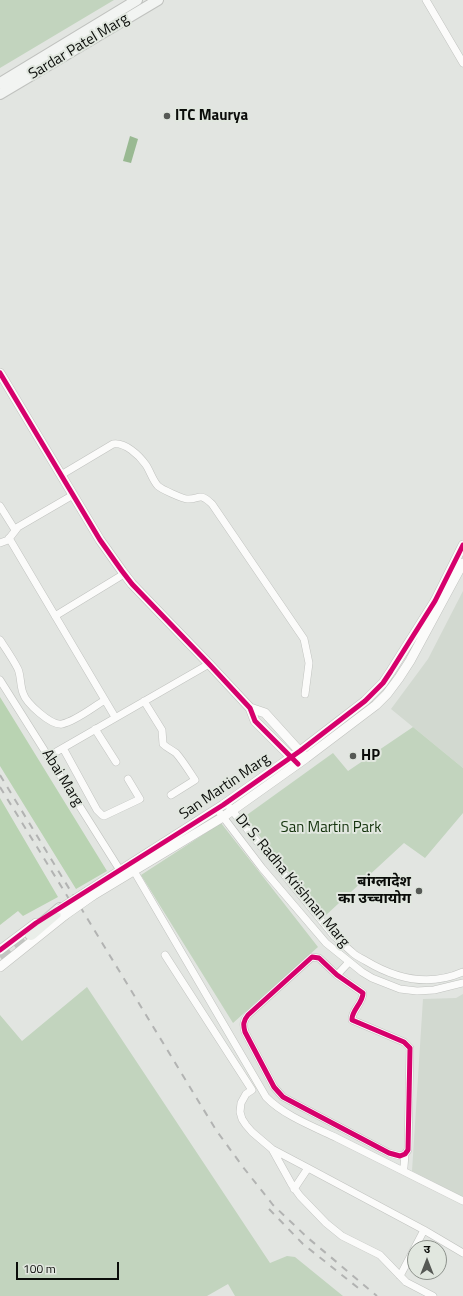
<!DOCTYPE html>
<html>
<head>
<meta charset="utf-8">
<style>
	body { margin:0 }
	#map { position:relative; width:463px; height:1296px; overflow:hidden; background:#e2e5e1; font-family:"Titillium Web","Noto Sans Devanagari",sans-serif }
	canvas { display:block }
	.north { position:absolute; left:407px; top:1240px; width:40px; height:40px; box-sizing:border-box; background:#e1e7df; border:1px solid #8b908a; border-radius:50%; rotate:0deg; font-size:11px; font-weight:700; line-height:16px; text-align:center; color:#0b0d0a }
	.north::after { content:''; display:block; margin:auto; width:14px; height:18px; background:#565955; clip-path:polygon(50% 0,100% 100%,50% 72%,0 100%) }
	.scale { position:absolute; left:16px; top:1262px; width:103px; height:18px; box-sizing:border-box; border:2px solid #0b0d0a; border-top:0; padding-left:5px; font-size:12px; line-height:14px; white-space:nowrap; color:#0b0d0a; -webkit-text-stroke:3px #e1e7df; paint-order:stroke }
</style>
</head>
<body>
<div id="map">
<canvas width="463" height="1296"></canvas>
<div class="north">उ</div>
<div class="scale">100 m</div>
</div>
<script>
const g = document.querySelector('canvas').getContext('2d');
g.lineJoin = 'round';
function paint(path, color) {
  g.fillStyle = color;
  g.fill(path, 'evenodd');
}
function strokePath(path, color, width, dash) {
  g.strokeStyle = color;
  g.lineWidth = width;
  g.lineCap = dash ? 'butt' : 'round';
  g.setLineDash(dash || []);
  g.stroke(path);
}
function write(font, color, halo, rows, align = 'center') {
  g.font = font + ' "Titillium Web","Noto Sans Devanagari",sans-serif';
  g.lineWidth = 4;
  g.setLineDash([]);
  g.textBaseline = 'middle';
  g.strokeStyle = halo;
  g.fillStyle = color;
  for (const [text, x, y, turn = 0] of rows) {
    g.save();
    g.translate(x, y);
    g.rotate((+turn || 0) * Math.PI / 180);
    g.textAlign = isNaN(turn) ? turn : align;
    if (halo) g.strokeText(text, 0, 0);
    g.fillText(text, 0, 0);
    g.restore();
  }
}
paint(new Path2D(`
	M463,591v177l-72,-59 37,-50z
	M463,994v203l-51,-26 11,-172 33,-1z`), '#d2d9d0');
paint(new Path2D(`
	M0,0h114l-114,68z
	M413,727l50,41v45l-38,45 -21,-15 -79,73 -81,-99 89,-64 15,18z
	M221,823l97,124 -85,76 -92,-148z
	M87,987l183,276 17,-7 8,1 48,39h-108l-7,-12 -21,12h-207v-281l22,26z`), '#c2d4be');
paint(new Path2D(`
	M0,697l107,174 -31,18 -76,-123z
	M0,798l58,99 -35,19 -5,-5 -18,14z`), '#b9d3b2');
paint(new Path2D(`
	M130,136l8,3 -7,24 -8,-2z`), '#99b992');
strokePath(new Path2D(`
	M0,957l31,-23`), '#c2c5c1', 12, [12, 6]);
const minor = new Path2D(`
	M426,0l37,63
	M61,475l52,-31c12,-2 26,11 33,21 4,6 7,16 12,21 3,3 25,13 29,13 13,1 11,-8 25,5l92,135 5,24 -4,31
	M0,506l15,24
	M9,538l106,179
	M0,543l8,-3 10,-13 55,-32
	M55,616l69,-42
	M0,640c6,9 13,19 18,29 3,7 2,16 5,24 3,10 28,33 39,31 14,-3 31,-17 43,-24
	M0,680l123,195
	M144,701l18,29 1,14c4,4 9,6 13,9 7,8 13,18 19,27l-24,15
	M95,729l21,33
	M63,748l34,62 5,5 2,1 36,-17 -12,-20
	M56,752l153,-88
	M230,808l104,128c6,5 12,11 19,17 3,3 8,5 13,8 30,18 63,26 97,11
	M217,809l45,59 64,75 36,29 10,6 28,11 17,2 17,-1 29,-7
	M134,871l132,226c17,18 48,30 71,41 42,21 84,42 126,63
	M165,955l87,135 -6,4 -5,9 -1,9 2,7 4,6 6,7 20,17 20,36 8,11 26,27 16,13 38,19 26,27 27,14
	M312,957l7,1 18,17 26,18c0,10 -12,18 -11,27l52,22 6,6 -2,102 -3,4 -5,2 -11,-3 -106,-56 -9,-10 -29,-55c-2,-7 -2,-11 3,-17z
	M337,975l12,-13
	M272,1149l36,19 -14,21
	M308,1168l116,62 -24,46
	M401,1170l3,-3 1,-13
	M424,1230l39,23`);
const tertiary = new Path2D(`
	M0,373l100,167 22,31 10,13 78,81 40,43 5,13 40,40
	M250,708l15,5 38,42
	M88,891l135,-86 77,-54 65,-50 18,-18 8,-12 44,-70 28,-56
	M92,896l131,-79 83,-59 70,-53 11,-11 12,-16 11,-17 53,-98
	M0,950l36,-27
	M0,967l65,-52`);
const secondary = new Path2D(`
	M0,83l137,-83
	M0,94l158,-94`);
const primary = new Path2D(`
	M31,934l29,-25`);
strokePath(minor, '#c0c2bf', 8);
strokePath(tertiary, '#c0c2bf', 10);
strokePath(secondary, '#c0c2bf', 12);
strokePath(primary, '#bfc0bf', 14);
strokePath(minor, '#fbfbfa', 7);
strokePath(tertiary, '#fbfbfa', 9);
strokePath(secondary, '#f2f4f2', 10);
strokePath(primary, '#eaeee9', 12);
strokePath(new Path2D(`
	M0,775l216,355 27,37 30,38 35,33 69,58
	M0,787l69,112
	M269,1209l34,35 59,47`), '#b2b3b2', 2, [7, 7]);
const tertiaryBridge = new Path2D(`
	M60,909l28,-18
	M65,915l27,-19`);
strokePath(tertiaryBridge, '#c0c2bf', 10, []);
strokePath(tertiaryBridge, '#fbfbfa', 9);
strokePath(new Path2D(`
	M0,373l100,167 22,31 10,13 78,81 40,43 5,13 43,43
	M0,950l36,-27 187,-118 77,-54 65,-50 18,-18 8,-12 44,-70 28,-56
	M312,957l7,1 18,17 26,18c0,10 -12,18 -11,27l52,22 6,6 -2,102 -3,4 -5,2 -11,-3 -106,-56 -9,-10 -29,-55c-2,-7 -2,-11 3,-17z`), '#d6006c', 5);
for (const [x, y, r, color] of [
	[167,116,4,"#565955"],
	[353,756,4,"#565955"],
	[419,891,4,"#565955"]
]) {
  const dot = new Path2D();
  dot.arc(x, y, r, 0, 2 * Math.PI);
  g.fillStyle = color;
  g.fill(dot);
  strokePath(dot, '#e1e7df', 1.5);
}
write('15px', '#0b0d0a', '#e1e7df', [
	["Sardar Patel Marg",79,47,-31],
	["Abai Marg",62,778,58],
	["San Martin Marg",225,787,-34],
	["Dr S. Radha Krishnan Marg",292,881,50]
]);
write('bold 15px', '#0b0d0a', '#e1e7df', [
	["ITC Maurya",175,116],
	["HP",361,756],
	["बांग्लादेश",411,882,"right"],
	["का उच्चायोग",411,899,"right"]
], 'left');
write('15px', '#13320c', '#e1e7df', [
	["San Martin Park",331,828]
]);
</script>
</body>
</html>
